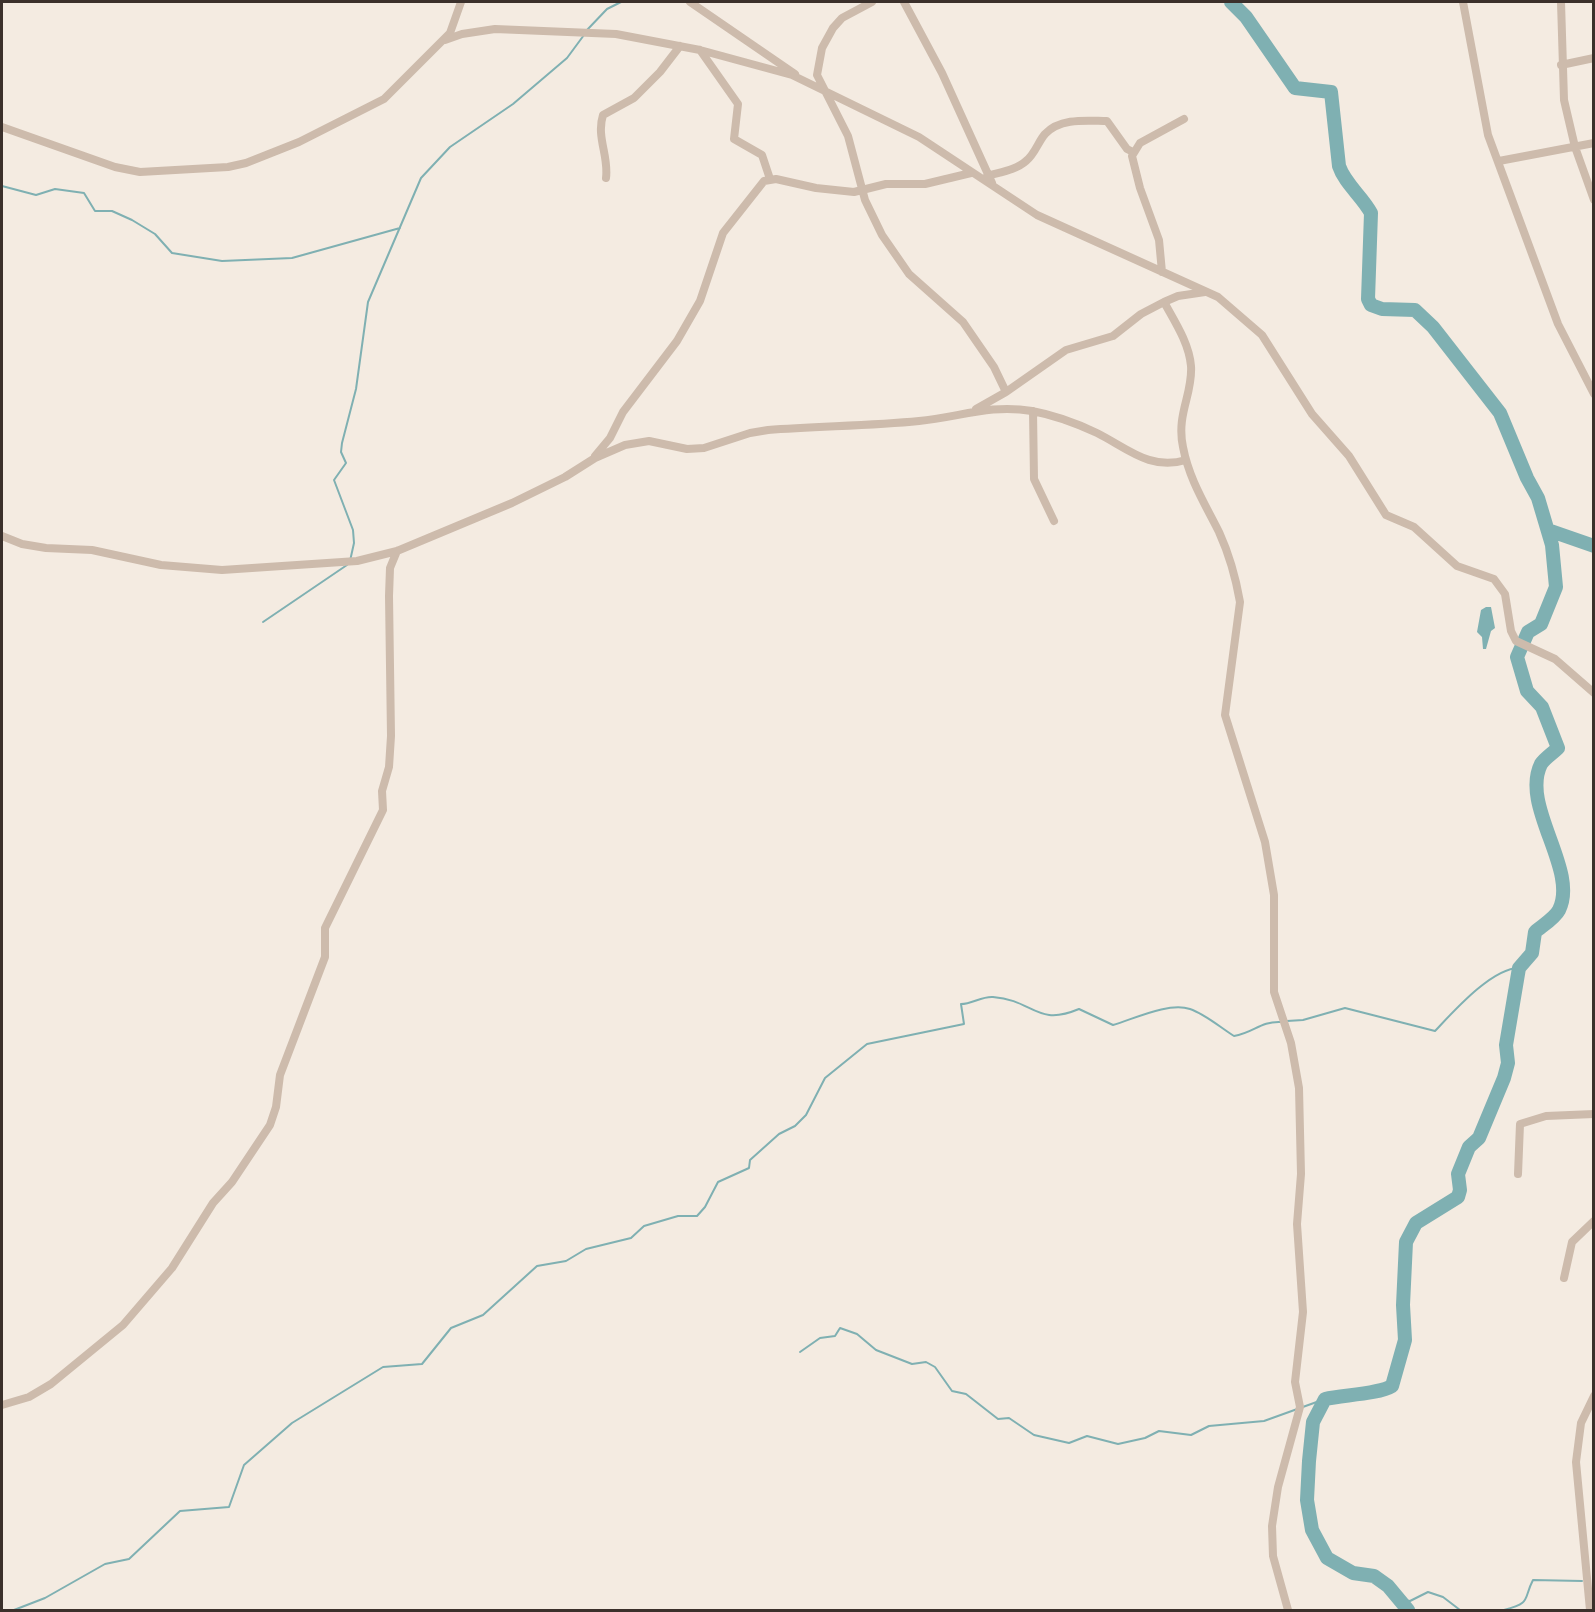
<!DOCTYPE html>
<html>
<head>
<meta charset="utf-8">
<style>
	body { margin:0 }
	#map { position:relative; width:1595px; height:1612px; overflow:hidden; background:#f4ebe1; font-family:"Exo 2",sans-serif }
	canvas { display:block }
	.frame { position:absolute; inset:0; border:3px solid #3b302b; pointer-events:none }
</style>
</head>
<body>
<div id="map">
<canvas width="1595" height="1612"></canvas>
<div class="frame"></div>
</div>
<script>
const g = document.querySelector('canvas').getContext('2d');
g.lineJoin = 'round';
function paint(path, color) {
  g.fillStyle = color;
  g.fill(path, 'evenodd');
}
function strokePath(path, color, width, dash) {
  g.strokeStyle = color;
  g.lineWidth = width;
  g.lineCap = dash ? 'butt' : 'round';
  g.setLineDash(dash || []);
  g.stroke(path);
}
paint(new Path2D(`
	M1486,607h5l4,21 -4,3 -5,18h-3l-1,-12 -5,-5 4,-22z`), '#7fb0b2');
strokePath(new Path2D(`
	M587,30l20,-21 14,-7
	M2,186l34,9 19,-6 29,4 11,18h17l20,9 23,14 17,19 50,8 70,-3 108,-30
	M350,561l4,-18 -1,-13 -19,-50 12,-17 -5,-11 1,-9 14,-54 12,-87 53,-124 29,-31 63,-43 54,-46 17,-23
	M263,622l84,-57
	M1287,1021l16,-1 42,-12 90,23c19,-20 57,-63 84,-63
	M800,1352l20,-14 15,-2 5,-8 17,6 19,16 36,14 14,-2 9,5 17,24 14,3 32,25 11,-1 25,17 35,8 18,-7 31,8 27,-6 14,-7 32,4 18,-9 55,-5 61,-22
	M1398,1599l12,2 18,-9 15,5 17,13
	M14,1610l31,-12 60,-34 24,-5 51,-48 49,-4 15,-42 48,-42 91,-56 39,-3 29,-36 32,-13 54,-49 29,-5 20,-12 45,-11 13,-12 34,-10h19l8,-9 13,-25 31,-14 1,-8 29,-26 16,-8 11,-11 19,-37 42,-34 97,-20 -3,-20c11,0 21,-8 32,-7 41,3 43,30 86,12l34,16c21,-6 55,-23 77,-16 15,5 31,19 44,27 20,-3 26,-15 47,-14
	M1504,1610c28,-7 19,-11 29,-30l49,1`), '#7fb0b2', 2);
strokePath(new Path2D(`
	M1231,2l15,15 49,71 36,4 8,74c6,18 23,30 32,47l-3,86 3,6 11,4 33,1 18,17 67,86 27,65 11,20 14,47 4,42 -15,37 -13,8 -11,25 10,34 15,16 16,41c-5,5 -13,10 -17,16 -21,42 38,106 18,146 -4,8 -17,16 -24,22l-3,21 -13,15 -13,77 2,18 -4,15 -25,60 -10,9 -11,27 2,16 -2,7 -42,26 -10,19 -3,63 2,35 -13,46c-13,8 -49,9 -67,13l-12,23 -4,39 -2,39 5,30 15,28 26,15 21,3 14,10 20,24
	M1548,530l46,16`), '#7fb0b2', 14);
strokePath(new Path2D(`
	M690,2l105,72
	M872,2l-30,16 -9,10 -11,20 -5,27 31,61 17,64 17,35 27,39 54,48 31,45 12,25
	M904,2l38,71 50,110
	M1463,2l25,133 70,189 36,70
	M1561,2l3,98 11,47 19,53
	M445,40l17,-6 33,-5 121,5 84,16 92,25 127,62 118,78 181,82 44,38 50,79 37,42 37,59 28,12 43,39 37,13 11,15 6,37 5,10 39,18 39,34
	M700,50l38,54 -4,35 28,16 8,24
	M1561,65l33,-7
	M2,127l113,40 25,5 88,-5 18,-4 53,-21 85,-43 66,-66 11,-31
	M1499,161l95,-18
	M987,176c13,-4 29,-6 39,-15 9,-7 12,-19 19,-27 16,-17 44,-13 62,-13l20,28 6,3
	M606,178c3,-22 -10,-41 -3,-63l31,-17 26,-26 20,-26
	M1162,272l-3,-32 -19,-52 -8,-32 8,-13 44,-24
	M1164,302c11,20 25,41 27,64 2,28 -15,48 -8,81 6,32 22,57 36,85 10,22 17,47 21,70l-15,113 40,127 9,53v97l17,51 8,45 2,86 -4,50 6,88 -8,70 5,25 -22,80 -6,39 1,30 15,54
	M976,409l30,-17 60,-42 47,-14 28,-22 23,-12 14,-6 27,-4
	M1033,411l1,68 20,42
	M595,456l15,-18 13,-26 54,-71 23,-40 23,-68 41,-52 12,-2 40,9 38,4 32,-8h39l46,-11
	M2,536l20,8 24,4 46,2 69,15 61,5 135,-9 40,-10 115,-48 53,-26 30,-19 30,-13 24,-4 38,8 17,-1 46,-15 18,-3c51,-4 101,-4 151,-9 41,-4 71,-17 113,-10 22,4 46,13 65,22 30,15 53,38 89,27
	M1518,1174l2,-50 26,-8 48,-2
	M1564,1278l8,-36 22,-21
	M2,1405l27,-8 22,-13 72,-59 49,-57 41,-65 19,-21 38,-57 6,-18 4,-32 45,-118v-29l58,-118 -1,-19 7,-24 2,-31 -2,-140 1,-28 7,-17
	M1590,1610l-14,-148 5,-39 13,-27`), '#cdbbac', 8);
</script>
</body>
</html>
